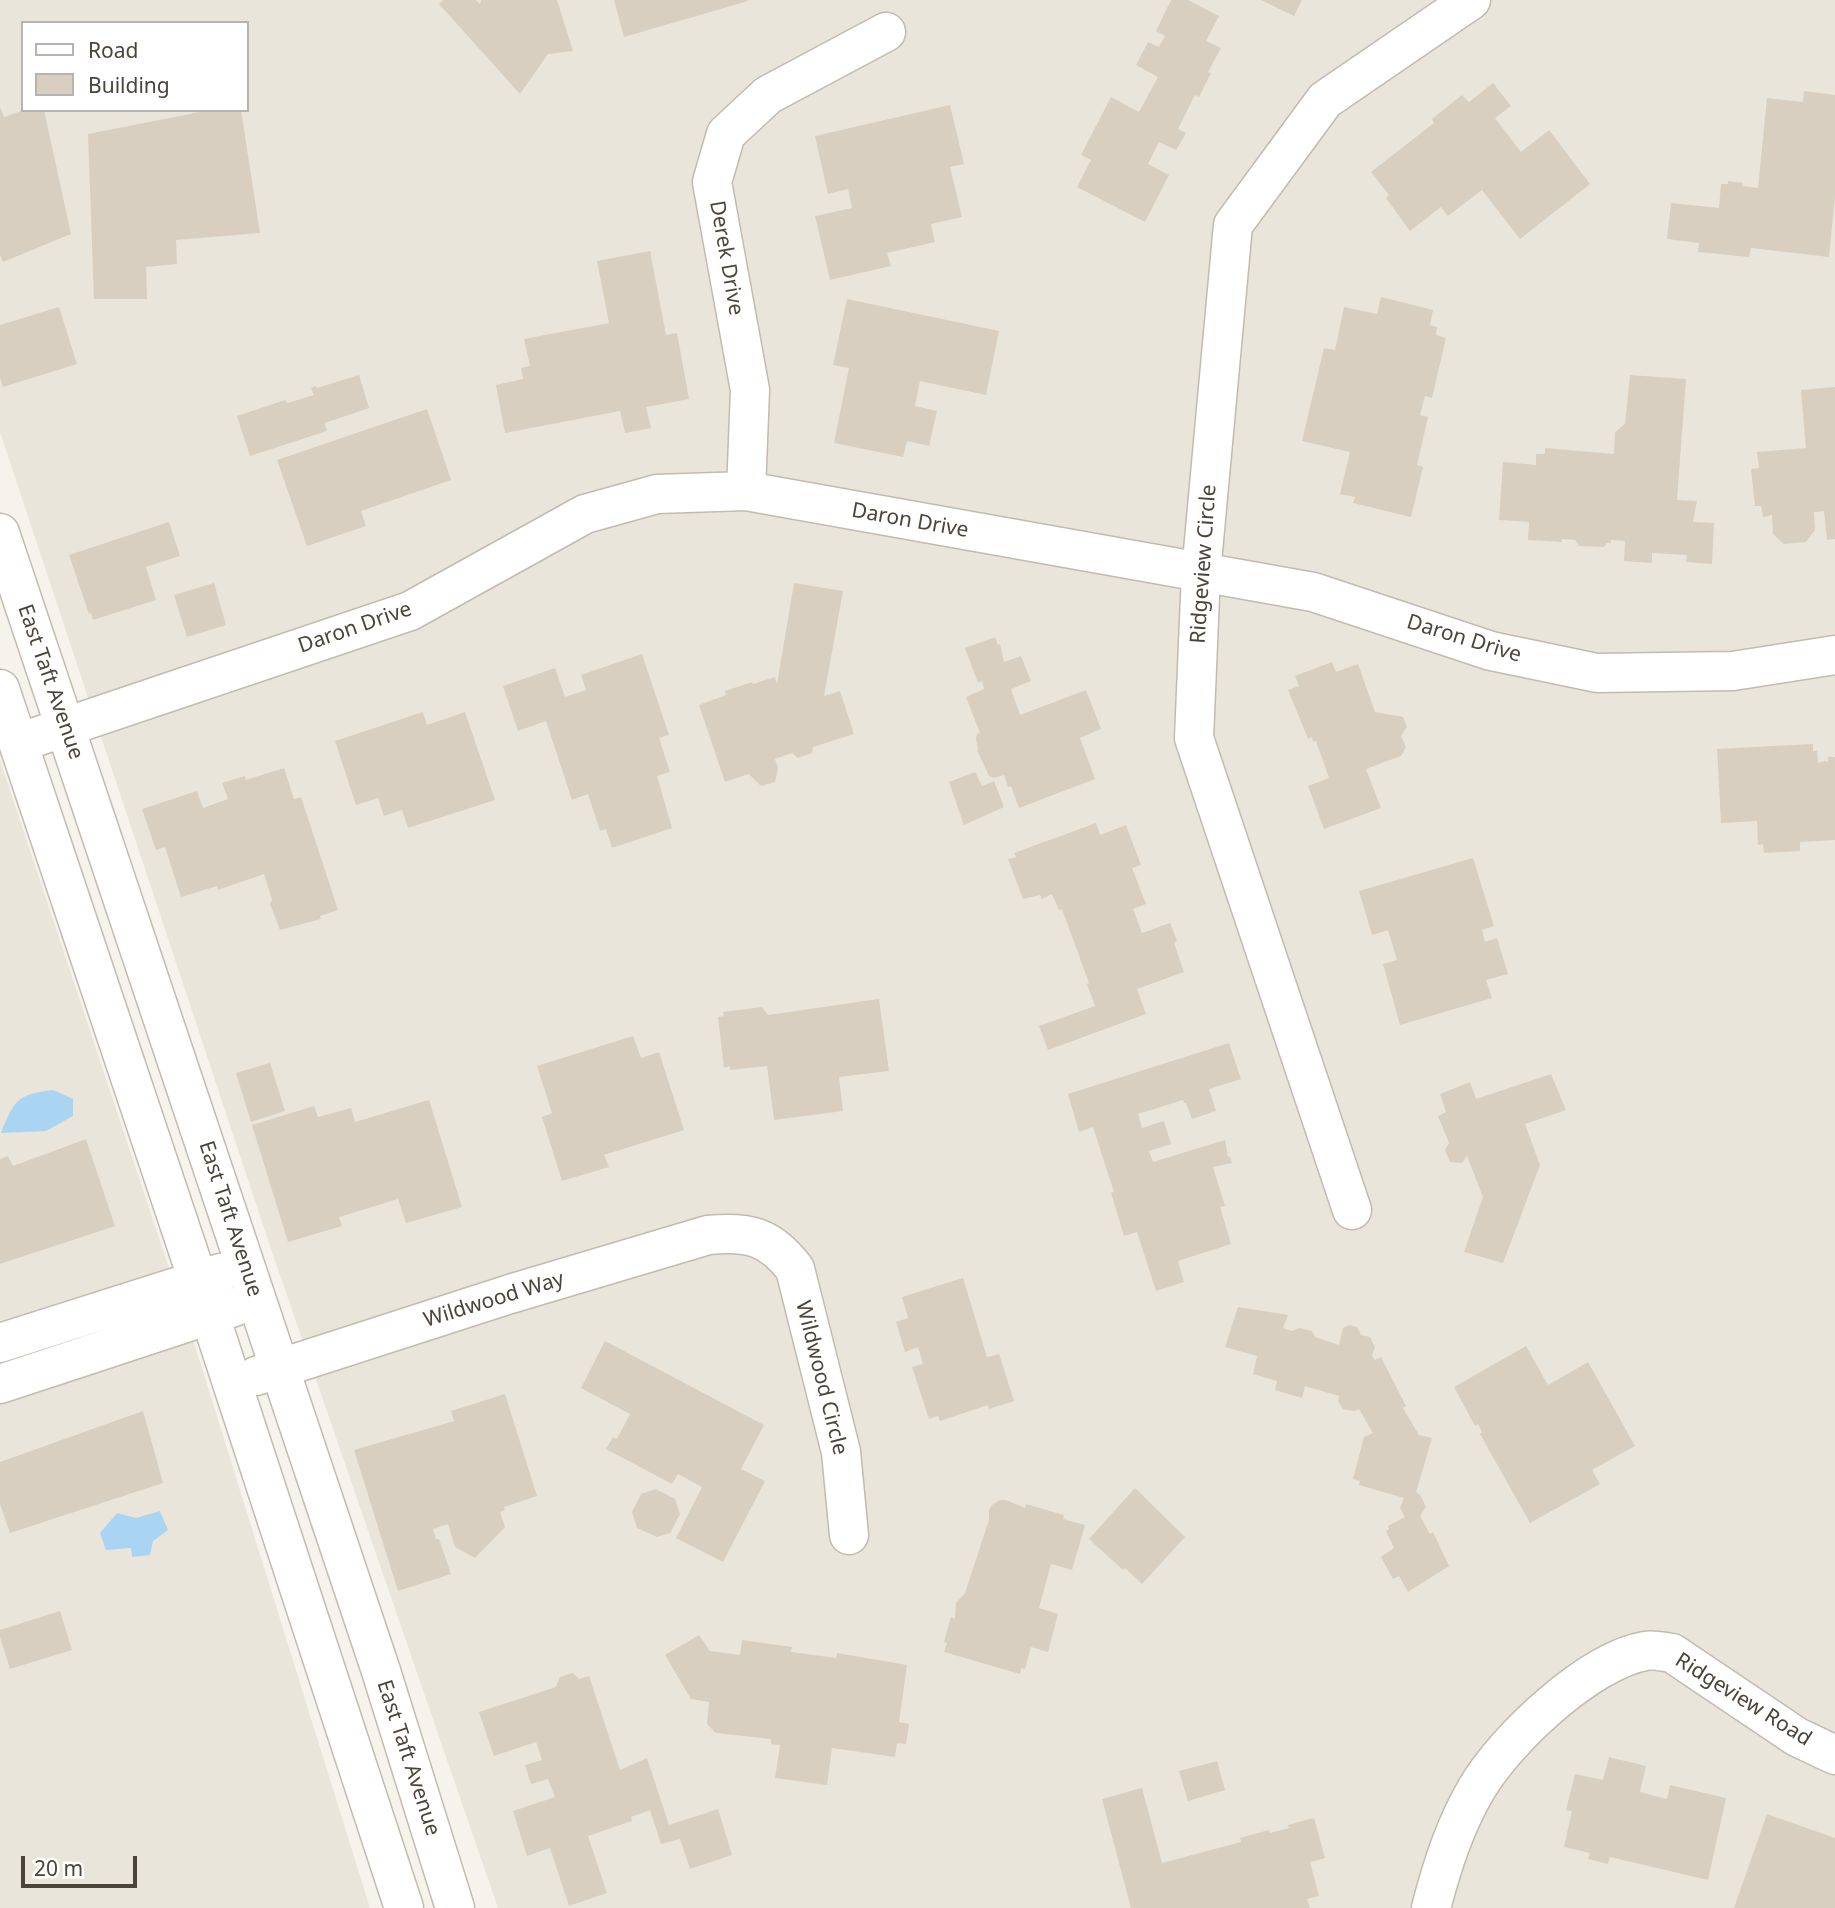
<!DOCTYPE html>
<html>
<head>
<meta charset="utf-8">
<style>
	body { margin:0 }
	#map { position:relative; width:1835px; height:1908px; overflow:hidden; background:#f6f3ec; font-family:"Noto Sans",sans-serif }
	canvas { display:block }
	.legend { position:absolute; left:21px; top:21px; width:228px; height:91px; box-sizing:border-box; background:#fff; border:2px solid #b7b4b0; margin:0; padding:9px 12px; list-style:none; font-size:21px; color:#4b4439 }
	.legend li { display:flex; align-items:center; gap:14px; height:35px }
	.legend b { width:35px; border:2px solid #b7b4b0 }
	.scale { position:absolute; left:21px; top:1856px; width:116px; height:32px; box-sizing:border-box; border:4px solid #4b4439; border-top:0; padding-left:9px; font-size:21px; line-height:24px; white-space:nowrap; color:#4b4439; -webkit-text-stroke:5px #fff; paint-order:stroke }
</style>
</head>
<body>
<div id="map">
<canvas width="1835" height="1908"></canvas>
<ul class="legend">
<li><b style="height:9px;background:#fff"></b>Road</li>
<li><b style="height:19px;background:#d8cfc1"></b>Building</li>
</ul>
<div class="scale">20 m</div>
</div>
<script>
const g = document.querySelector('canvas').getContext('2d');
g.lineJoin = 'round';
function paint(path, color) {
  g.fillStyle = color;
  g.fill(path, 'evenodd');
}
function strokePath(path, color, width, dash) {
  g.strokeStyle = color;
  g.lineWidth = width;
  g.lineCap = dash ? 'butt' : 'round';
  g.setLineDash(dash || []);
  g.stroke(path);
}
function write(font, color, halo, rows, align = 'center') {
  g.font = font + ' "Noto Sans",sans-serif';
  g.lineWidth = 7;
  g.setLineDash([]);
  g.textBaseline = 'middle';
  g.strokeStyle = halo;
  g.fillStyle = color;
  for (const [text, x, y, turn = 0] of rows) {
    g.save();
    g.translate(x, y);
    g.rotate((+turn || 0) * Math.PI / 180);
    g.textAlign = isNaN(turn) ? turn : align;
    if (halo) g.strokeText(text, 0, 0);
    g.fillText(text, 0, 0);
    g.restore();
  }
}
paint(new Path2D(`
	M0,0h1835v1908h-1337l-228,-662 -270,-814zM23,23h224v87h-224z
	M0,760l197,592 173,556h-370z`), '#eae5da');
paint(new Path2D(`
	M53,1090l20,9v17l-27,15 -45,2c13,-33 17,-39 52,-43z
	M160,1511l8,19 -15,11 -3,14 -18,2 -1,-9 -25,2 -6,-17 17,-20 19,5z`), '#a9d4f2');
paint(new Path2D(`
	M443,0h33l4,4 1,-4h76l16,51 -25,3 -28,40 -81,-90z
	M614,0h134v1l-124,36z
	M1171,0h17l31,16 -13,25 15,7 -13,24 3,1 -12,24 -4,-2 -17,34 8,4 -10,17 -17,-8 -11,22 21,11 -24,47 -68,-35 14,-27 -10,-5 30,-58 28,15 19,-35 -22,-12 12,-23 11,5 6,-11 -9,-5z
	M1261,0h41l-8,16z
	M1493,83l18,23 -16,12 26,34 28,-22 41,54 -70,55 -38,-49 -34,26 -7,-9 -31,24 -24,-33 3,-3 -18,-23 63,-49 -2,-4 30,-24 7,7z
	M1804,91l31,4v101l-6,61 -78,-9 -2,9 -51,-5 1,-9 -32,-4 4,-36 48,5 2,-24h7v-3l15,2 -1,3 16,2 9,-90 36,4z
	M950,105l14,59 -14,3 12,50 -31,7 4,18 -48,11 4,13 -61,14 -15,-64 37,-8 -4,-19 -20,5 -13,-58z
	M0,107l4,10 20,-7h20l27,124 -68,28 -3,-7z
	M210,110h31l19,123 -84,7 1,24 -31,3 1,32h-53l-6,-165z
	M650,251l16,84 11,-2 12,66 -43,8 5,21 -26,5 -5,-22 -115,22 -9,-48 27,-6 -2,-11 9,-2 -6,-27 85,-16 -12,-62z
	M1381,297l52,13 -3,15 7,2 -1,8 10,3 -14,60 -7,-2 -5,19 8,2 -11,48 6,2 -12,50 -58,-14 2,-6 -15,-3 10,-42 -48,-11 22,-93 11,2 9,-43 33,7z
	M847,299l152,32 -13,64 -66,-14 -5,25 22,5 -8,35 -22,-5 -4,16 -69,-14 15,-75 -16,-3z
	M59,307l18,57 -74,23 -3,-10v-52z
	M359,375l10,33 -44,15 2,8 -77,25 -13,-40 48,-16 3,3 26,-8 -3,-7 5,-2 1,2z
	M1630,375l56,4 -9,121 20,1 -4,21 21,1 -2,41 -26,-2 1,-7 -35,-2v10l-28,-2 1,-20 -14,-1v3h-4l-3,4 -25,-1 -4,-6 -13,-1v3l-34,-2 1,-18 -30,-2 4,-58 33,3v-11h9v-6l69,6 1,-22 10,-8z
	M1835,387v152l-8,1 -3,-29 -10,1 1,18 -9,12 -22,2 -11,-10 -1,-19 -9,2 -2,-11h-6l-4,-37 8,-1 -2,-16 49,-4 -5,-58z
	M427,409l24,71 -90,31 5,15 -59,20 -30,-86z
	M169,522l11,34 -34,11 10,33 -63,20 -2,-7 -2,1 -20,-59z
	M214,583l12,42 -39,12 -13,-42z
	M794,583l49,8 -19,105 16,-5 14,43 -41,13 -1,6 -14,5 -6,-5 -17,6 3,9 -3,14 -14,4 -12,-12 -24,8 -26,-77 27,-10 -1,-4 27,-9 1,2 22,-7 2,7z
	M995,637l3,8 2,-1 4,18 17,-6 10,25 -20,8 9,26 66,-25 15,39 -21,9 15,41 -76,29 -8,-22 -3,1 -4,-12 -9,3 -6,-2 -12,-26 1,-1 -2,-10 1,-5 3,-1 -14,-36 18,-8 -2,-8 -4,2 -13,-35z
	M642,654l27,81 -10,3 11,34 -13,4 15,52 -60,20 -6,-19 -6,2 -12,-37 -16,6 -26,-79 -28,10 -15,-45 52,-18 10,29 21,-7 -5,-15z
	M1332,662l4,10 22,-8 17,48 28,5 4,10 -6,9 5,11 -5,9 -35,13 15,39 -57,21 -16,-43 21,-8 -13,-37 -3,1 -1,-5 -4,2 -20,-49 11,-4 -4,-10z
	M423,712l4,13 38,-13 30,88 -87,28 -6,-18 -18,6 -6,-18 -22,7 -21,-64z
	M1813,744v7h4l1,12 7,-2 3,1v-5h7v83l-35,2v9l-36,2 -1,-9 -5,1 -1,-24 -36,2 -4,-74z
	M284,768l10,31 7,-2 37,113 -18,6 1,3 -41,11 -10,-26 2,-4 -8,-26 -46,16 -1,-4 -36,11 -16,-50 -9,3 -14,-41 55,-18 6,17 25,-9 -6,-16 23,-7 1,4z
	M975,772l7,14 12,-5 10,26 -40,18 -15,-43z
	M1096,823l4,12 26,-10 15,40 -9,3 14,36 -13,5 9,24 28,-10 7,18 -3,2 10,29 -47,17 9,25 -98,36 -9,-24 56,-20 -8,-22 2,-1 -27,-74 -3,1 -7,-16 -10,5 -2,-4 -17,4 -15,-40 8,-2 -2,-4z
	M1473,858l21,68 -12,4 3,12 12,-4 11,36 -22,6 6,18 -92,27 -17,-61 14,-4 -9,-30 -16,5 -13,-44z
	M879,999l10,72 -50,6 4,34 -69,9 -7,-54 -37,4v-4l-6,2 -6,-51 6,-1 -1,-4 39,-5 6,8z
	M633,1036l8,22 18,-6 25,78 -80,25 5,12 -47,14 -20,-64 10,-4 -15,-47z
	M1229,1043l12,36 -32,10 7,22 -24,8 -6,-16h-2l-1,-3 -45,14 4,14 22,-7 7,23 -22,7 4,11 72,-22 3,17 2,-1 2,7 -19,4 12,39 -5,1 11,37 -53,17 6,21 -28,9 -19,-59 -13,4 -13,-43 3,-1 -21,-65 -14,5 -11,-38z
	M270,1063l15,48 -34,11 -15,-49z
	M1551,1074l15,36 -41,14 15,41 -37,98 -39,-11 19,-55 -16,-41 -5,7 -12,-1 -5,-12 4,-7 -11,-27 8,-4 -6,-18 30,-12 6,17z
	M429,1100l33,107 -56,16 -8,-24 -59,18 3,9 -54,16 -36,-117 62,-19 4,11 33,-9 4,14z
	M86,1139l29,87 -115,38v-105l8,-3 5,10z
	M963,1278l24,79 12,-3 15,47 -25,8 -1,-4 -48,16 -2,-5 -9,3 -17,-52 11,-3 -5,-17 -13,5 -9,-30 12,-4 -6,-21z
	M1238,1307l50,8 -5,13 9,3 7,-3 13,3 3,6 24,8 4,-17 6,-3 8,2 4,8 9,2 5,10 -3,9 3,4 6,-3 25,49 -3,2 16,27 13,3 -16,54 5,4 5,11 -6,9 10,18 3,-2 16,34 -41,26 -9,-16 -6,3 -12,-22 13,-9 -8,-17 3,-2 -1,-3 17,-9 -5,-9 4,-10 -45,-13 1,-4 -7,-2 11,-42 9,-4 -14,-24 -5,2 -11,-2 -5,-8 1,-5 -34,-10 -3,12 -27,-8 2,-9 -24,-7 4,-18 -32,-9z
	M605,1341l159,84 -23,44 24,12 -42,81 -47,-24 26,-51 -24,-13 -6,10 -66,-35 7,-12 4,2 13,-25 -49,-26z
	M1526,1346l22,39 40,-23 47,84 -43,24 8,14 -70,39 -50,-89 2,-2 -4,-8 -3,2 -21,-39z
	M505,1394l32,102 -33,11 1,3 -5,2 5,15 -30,31 -20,-11 -7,-23 -15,5 3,10h3l12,35 -53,17 -44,-141 100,-29 -3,-10z
	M143,1411l20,72 -153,50 -10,-29v-42z
	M1135,1488l50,49 -43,47 -17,-16 -2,2 -34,-31z
	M656,1489l19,10 5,15 -10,19 -13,4 -20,-9 -5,-16 9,-18z
	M1000,1500h6l19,8 1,-4 38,11 -1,4 22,6 -13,45 -21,-6 -12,44 19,6 -10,38 -17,-5 -6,22 -4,-1 -1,6 -76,-22 3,-9 -3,-1 7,-25 4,2 1,-16 9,-10 24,-73v-10l3,-5z
	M60,1611l12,39 -62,19 -10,-32v-7z
	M699,1635l11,16 30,4 2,-15 50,7 -1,5 45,6 1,-5 70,12 -8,57 10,2 -3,20 -9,-1 -2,14 -63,-9 -5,37 -52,-7 5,-33 -9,-1v-5l-55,-6 -9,-9 2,-22 -18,-3 -26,-44z
	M573,1673l6,6 10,-3 31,94 27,-12 22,67 49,-16 14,46 -42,14 -10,-30 -19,5 -11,-34 -19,7 1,4 -44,15 19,57 -38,13 -19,-58 -23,8 -14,-45 42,-14 -7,-18 -17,5 -6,-19 17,-5 -6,-18 -42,14 -15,-44 77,-25 4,-10z
	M1609,1757l37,9 -6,26 27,7 3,-14 56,13 -18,82 -98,-23 -2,7 -20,-5 2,-6 -26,-6 8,-36 -6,-1 9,-36 28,6z
	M1217,1761l8,29 -37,11 -9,-30z
	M1142,1788l20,75 79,-21 -1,-4 29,-8 1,3 19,-5 -1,-3 26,-7 11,40 -15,4 9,34 -12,3 3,9h-179l-29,-109z
	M1767,1814l68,24v70h-101z`), '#d8cfc1');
const minor = new Path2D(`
	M746,491l4,-101 -38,-208 14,-48 42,-39 118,-63
	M0,533l381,1138 74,237
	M0,689l210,627 194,592
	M18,743l392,-132 175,-97 72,-20 89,-3 567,101 178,59 106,22 136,-2 102,-16
	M1352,1210l-158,-472 7,-165 32,-348 92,-125 146,-100
	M0,1343l220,-70
	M256,1376l254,-82 198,-59c40,-4 62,1 87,34l46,183 8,83
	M0,1384l234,-77
	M1431,1908c11,-42 24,-83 46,-120 29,-49 112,-127 168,-137 9,-2 18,1 27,2l125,84 38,18`);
strokePath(minor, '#c2bbae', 41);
strokePath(minor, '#fff', 38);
write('21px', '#4b4439', '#fff', [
	["Derek Drive",726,258,80],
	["Daron Drive",910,521,10],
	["Ridgeview Circle",1204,564,-86],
	["Daron Drive",355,628,-19],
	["Daron Drive",1464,639,17],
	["East Taft Avenue",50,682,71],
	["East Taft Avenue",230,1219,72],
	["Wildwood Way",494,1300,-17],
	["Wildwood Circle",821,1378,76],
	["Ridgeview Road",1743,1700,32],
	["East Taft Avenue",408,1758,72]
]);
</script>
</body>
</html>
